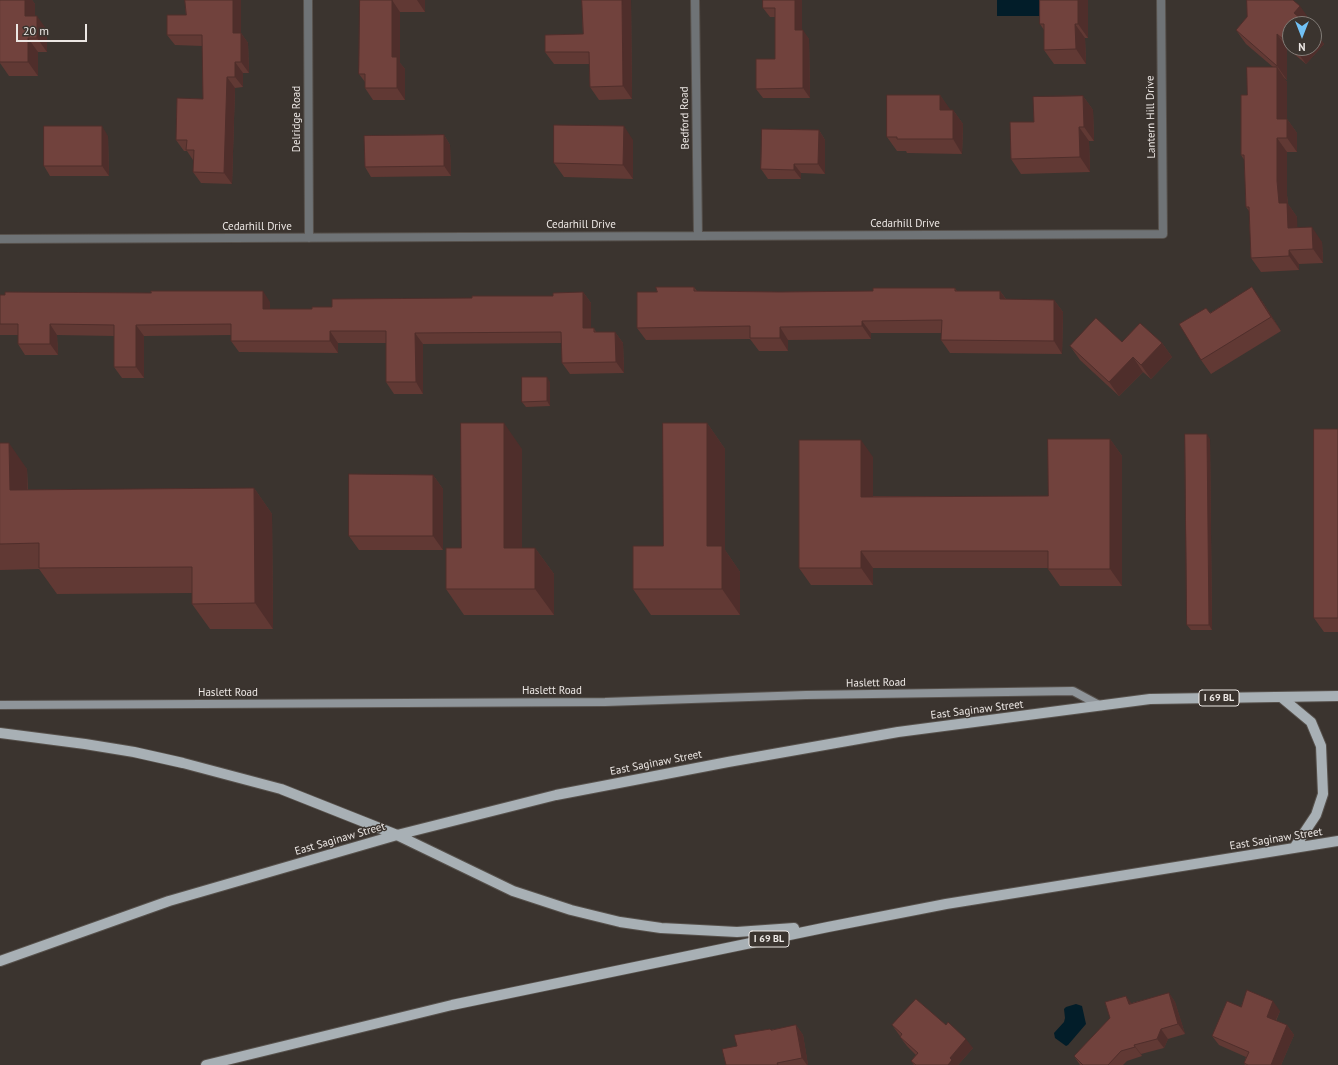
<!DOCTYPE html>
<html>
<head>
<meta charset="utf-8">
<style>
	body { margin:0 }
	#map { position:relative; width:1338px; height:1065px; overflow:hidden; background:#3b342f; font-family:"PT Sans",sans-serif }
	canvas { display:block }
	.north { position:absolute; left:1282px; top:16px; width:40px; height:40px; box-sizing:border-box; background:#3b342f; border:1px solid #827c77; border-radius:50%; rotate:180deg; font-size:11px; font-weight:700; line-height:16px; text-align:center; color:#ece7e4 }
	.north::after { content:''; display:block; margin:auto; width:14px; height:18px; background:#71c1f5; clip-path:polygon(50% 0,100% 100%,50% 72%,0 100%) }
	.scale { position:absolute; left:16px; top:24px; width:71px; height:18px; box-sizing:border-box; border:2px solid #ece7e4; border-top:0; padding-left:5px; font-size:12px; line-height:14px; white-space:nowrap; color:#ece7e4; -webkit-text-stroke:3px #3b342f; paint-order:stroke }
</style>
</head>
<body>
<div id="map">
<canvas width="1338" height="1065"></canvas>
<div class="north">N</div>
<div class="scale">20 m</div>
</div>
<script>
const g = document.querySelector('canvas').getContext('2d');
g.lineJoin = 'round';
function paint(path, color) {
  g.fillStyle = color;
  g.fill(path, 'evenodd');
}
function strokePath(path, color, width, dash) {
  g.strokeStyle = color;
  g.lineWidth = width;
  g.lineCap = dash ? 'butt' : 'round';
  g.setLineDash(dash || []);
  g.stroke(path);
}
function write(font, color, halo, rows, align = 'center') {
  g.font = font + ' "PT Sans",sans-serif';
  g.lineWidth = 3;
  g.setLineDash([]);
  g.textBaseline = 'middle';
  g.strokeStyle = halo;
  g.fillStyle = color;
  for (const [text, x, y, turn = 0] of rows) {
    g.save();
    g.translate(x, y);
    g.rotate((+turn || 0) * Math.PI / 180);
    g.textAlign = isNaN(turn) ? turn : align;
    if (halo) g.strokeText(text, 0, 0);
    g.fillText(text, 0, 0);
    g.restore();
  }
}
paint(new Path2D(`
	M997,0h45v16h-45z
	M1076,1004l6,2 4,18 -18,21 -2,1 -11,-8 -1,-5 10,-11 1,-4 -1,-9 2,-2z`), '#021d29');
const street = new Path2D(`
	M308,0l1,238
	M695,0l3,236
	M0,239l1163,-5 -2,-234`);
const secondary = new Path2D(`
	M0,705l605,-3 201,-7 267,-4 28,15`);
const primary = new Path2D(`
	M1281,697l30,25 10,24 2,48 -7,21 -22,33
	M0,733l85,11 49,8 49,11 98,26 116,46 116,56 58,19 49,12 41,6 76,4 57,-4
	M0,961l169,-60 228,-66 159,-40 172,-33 170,-30 252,-33 188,-3
	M206,1065l246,-60 376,-78 118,-23 392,-63`);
strokePath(street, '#57514c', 10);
strokePath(secondary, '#57514c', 10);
strokePath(primary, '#57514c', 12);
strokePath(street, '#6f7376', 8);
strokePath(secondary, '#8f959a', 8);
strokePath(primary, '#a8b0b5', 10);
paint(new Path2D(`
	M0,0h32l3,4v12l12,14v22h-9v24h-29l-9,-13z
	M360,0h65v12h-25v51l5,6v31h-32l-8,-12v-6l-6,-8z
	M582,0h49l1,99 -33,1 -9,-13 -1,-23h-35l-9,-12 38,-18z
	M802,0v30l7,9 1,59h-47l-7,-9 19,-30v-42h-5l-7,-9z
	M1088,0v38h-3l1,26h-32l-10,-14v-20l-4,-6z
	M186,15l55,18 7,10 1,30h-6v14l-8,1 -3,96 -31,-1 -8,-11v-12l-6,-9h-3l-8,-11 27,-41 -1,-53 -27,-1 -8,-10z
	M1310,20l-3,4h-17v24h24v-18l10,14 -18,20 -19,-16v32l-4,-3 4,5v37l10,14v19h-10v43l1,9 9,13v11l25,14 1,21 -24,1v6l-38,2 -10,-14 -2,-47 -3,-4 -1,-46 -4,-6 6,-60 26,-28 -27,-23 -10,-14z
	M940,95l10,15h3l10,14 -1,30 -55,-1 -1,-2h-9l-10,-14z
	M1083,96l10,14 1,31h-5l1,31 -69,2 -10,-15 23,-37z
	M819,130l6,10v34l-24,-1v6h-33l-7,-10z
	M444,135l6,10 1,31 -80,1 -6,-10z
	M108,136l1,40h-59l-6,-10z
	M633,140v39l-69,-2 -10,-14z
	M694,287l3,4 83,1 93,-1 82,-3 2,3h43l6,8 48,1 9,12 -1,42 -112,-1 -9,-13v-7h-70v6l-83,1v11h-29l-9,-12 -104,1 -9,-12 20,-36z
	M583,292l8,11v25h3l2,4h19l8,11 1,30 -54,1 -8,-11v-20l-139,1v50h-29l-8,-12v-39h-48v10l-99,-1 -8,-11v-6l-87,1v42h-22l-8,-11v-31l-57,-1 1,20h-33l-7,-11v-9h-18v-40l270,7v7h42l20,-2 140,-9 81,-2z
	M1262,301l19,30 -70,43 -10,-14 9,-47z
	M1122,342l40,1 10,14 -21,22 -8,-7 -24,24 -39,-36 -10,-14z
	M550,382v24l-24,1 -4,-5z
	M707,423l18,26v101l15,22v43h-89l-18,-26 30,-43z
	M1338,429v203h-14l-10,-14z
	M1110,439l12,17v130h-62l-12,-17v-1h-175v17h-62l-12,-17 74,-111v39h175z
	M1210,439l2,191h-21l-4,-5z
	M0,443l27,26 1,21 226,-2 18,26 1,115h-63l-18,-25v-11l-135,1 -18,-25 -39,1z
	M522,449v99h13l19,26v41h-90l-18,-26 15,-41z
	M433,475l10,14v61h-84l-10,-14z
	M1169,993l6,9 10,32 -17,5 -4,9 -23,6 1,2 -15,5 -4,4h-43l-6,-9 58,-53z
	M1241,1007l39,4 -4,10 11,4 7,10 -13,30h-36l-1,-2 2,-6 -27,-12 -7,-9z
	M796,1025l7,10 5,30h-82l11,-19 33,-17 1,1z
	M892,1025l81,23 -15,17h-44l-3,-4 5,-6 -9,-9 -7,-9v-1z`), '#613934');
paint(new Path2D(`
	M25,0h7l3,4v26l-10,-14z
	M233,0h8v44l-8,-11z
	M392,0l8,12v51l5,6v31l-8,-12 -5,-31z
	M417,0h8v12z
	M622,0h9l1,99 -9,-13z
	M795,0h7v39l-7,-9z
	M1078,0h10v38l-10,-14z
	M1300,6l10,14 -3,4 -13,-11z
	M37,16l10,14v22l-10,-14z
	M1075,24l10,14 1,26 -10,-15z
	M803,30l6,9 1,59 -7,-10z
	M1314,30l10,14 -18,20 -10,-14 2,-2h16z
	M241,33l7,10 1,30 -8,-11z
	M1277,34l10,14v32l-10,-14z
	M28,38l10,14v24l-10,-14z
	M235,62l8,11v14l-8,-10z
	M1277,67l10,15v51l-10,-14z
	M227,77l8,11 -3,96 -8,-11z
	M940,95l10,14v15l-10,-14z
	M1083,96l10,14 1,31 -10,-14z
	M953,110l10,14 -1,30 -9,-15z
	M1287,119l10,14v19l-10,-14z
	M102,126l6,10 1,40 -7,-10z
	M624,126l9,14v39l-10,-14z
	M1079,127l10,14 1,31 -10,-15z
	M819,130l6,10v34l-7,-10z
	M444,135l6,10 1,31 -7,-10z
	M1277,138l10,14v43l1,9 9,13 1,25 -10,-14 -9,-25 -2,-22z
	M794,164l7,9v6l-7,-9z
	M1312,227l10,15 1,21 -10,-14z
	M1289,250l10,14v6l-10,-14z
	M1252,287l10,14 19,30 -10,-14z
	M263,291l7,11v19l-7,-12z
	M1000,291l9,13 -9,-5z
	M583,292l8,11v36l-8,-11z
	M1054,300l9,12 -1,42 -8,-13z
	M862,321l9,12v6l-9,-13z
	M50,324l7,11 1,20 -8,-11z
	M136,325l8,11v42l-8,-11z
	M780,327l8,13v11l-8,-13z
	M330,331l8,12v10l-8,-12z
	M615,332l8,11 1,30 -8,-11z
	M415,333l8,11v50l-7,-12z
	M1162,343l10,14 -21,22 -10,-14z
	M1133,357l10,15 -24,24 -10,-14z
	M547,377l3,5v24l-3,-5z
	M504,423l18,26v125l-18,-26z
	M707,423l18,26v101l15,22v43l-18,-26 -15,-43z
	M1207,434l3,5 2,191 -3,-5z
	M1110,439l12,17v130l-12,-17z
	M861,440l12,17v57l-12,-17z
	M9,443l18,26 1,47 -18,-26z
	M433,475l10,14v61l-10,-14z
	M254,488l18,26 1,115 -18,-26z
	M535,548l19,26v41l-19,-26z
	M861,551l12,17v17l-12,-17z
	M1169,993l6,9 10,32 -7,-10z
	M1126,996l7,9 -4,-1z
	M1273,1001l7,10 -7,15 -6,-9z
	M796,1025l7,10 5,30h-1l-5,-7z
	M1287,1025l7,10 -13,30h-10z
	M1161,1029l7,10 -4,9 -7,-9z
	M966,1039l7,9 -15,17h-10l2,-7z
	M1134,1045l7,9 1,2 -7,-9z`), '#4f2e2b');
const building = new Path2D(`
	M0,0h25v16h12v22h-9v24h-28z
	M185,0h48v33h8v29h-6v15h-8l-3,96 -31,-1 1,-22h-8l1,-10h-11l1,-42 26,1 -1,-64h-35v-20h19z
	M360,0h32v57h5v31h-32v-14h-6z
	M582,0h40l1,86 -33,1 -1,-35h-44v-17l38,-1z
	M763,0h32v30h8v58l-47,1v-30h19v-51h-12z
	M1040,0h38v24h-3l1,25 -32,1v-26h-4z
	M1247,0h46l7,6 -6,7 13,11h-17v21l-13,-11v32l-41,-36 11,-13z
	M1247,67h30v52h10v19h-10v43l2,22h8l1,25 24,-1 1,22 -24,1v6l-38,2 -2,-51h-3l-2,-52h-3v-60h6z
	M887,95h53v15h13v29h-56v-2h-10z
	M1083,96l1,31h-5l1,30 -69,2 -1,-37h24l-1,-25z
	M554,125l70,1 -1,39 -69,-2z
	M44,126h58v40h-58z
	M762,129l57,1 -1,34h-24v6l-33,-1z
	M444,135v31l-79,1 -1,-31z
	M656,287h38v4l86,1 93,-1v-3h82v3h45v8l54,1v41l-113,-1 1,-20 -80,1v5l-82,1v11h-30v-12l-113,2v-36h20z
	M1252,287l19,30 -70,43 -22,-36 27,-16 4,5z
	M151,291h112v18h49v-2h20v-8l140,-1v-2h81v-3l30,-1v36h11v4h21l1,30 -54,1 -1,-31 -146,1 1,49h-30v-51h-56v10h-99v-17l-95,1v42h-22v-42l-64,-1v20h-32v-20h-18v-29h5v-3l146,1z
	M1096,318l26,24 18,-19 22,20 -21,22 -8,-8 -24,25 -39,-36z
	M522,377h25v24l-25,1z
	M461,423h43v125h31v41h-89v-41h15z
	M663,423h44v123h15v43h-89v-43h30z
	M1314,429h24v189h-24z
	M1185,434h22l2,191h-22z
	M1048,439h62v130h-62v-18h-187v17h-62v-128h62v57l187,-1z
	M0,443h9l1,47 244,-2 1,115 -63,1v-37l-153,1v-25l-39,1z
	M349,474l84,1v61h-84z
	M1247,990l26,11 -6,16 20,8 -16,40h-23l-4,-2 5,-11 -37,-16 15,-35 14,6z
	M1169,993l9,31 -17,5 -4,10 -23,6 1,2 -14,4 -13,14h-25l-9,-9 36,-38 -5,-16 21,-6 3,8z
	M916,999l30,26 2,-3 18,17 -16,19 2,2 -4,5h-32l-5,-4 7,-8 -18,-16 2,-3 -10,-9z
	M796,1025l6,33 -25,5 1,2h-52l-4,-16 15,-3 -3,-11 36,-6 1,1z`);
paint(building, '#71423d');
strokePath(building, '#4f2e2b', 1);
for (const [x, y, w] of [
	[1219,698,40],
	[769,939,40]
]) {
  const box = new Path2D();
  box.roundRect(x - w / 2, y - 8, w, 16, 3);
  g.fillStyle = '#3b342f';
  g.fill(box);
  strokePath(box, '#ece7e4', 1);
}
write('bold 10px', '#ece7e4', null, [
	["I 69 BL",1219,698],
	["I 69 BL",769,939]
]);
write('11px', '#ece7e4', '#3b342f', [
	["Lantern Hill Drive",1151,117,-91],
	["Bedford Road",685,118,-91],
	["Delridge Road",297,119,-90],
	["Cedarhill Drive",905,224],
	["Cedarhill Drive",581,225],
	["Cedarhill Drive",257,227],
	["Haslett Road",876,683,-1],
	["Haslett Road",552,691],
	["Haslett Road",228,693],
	["East Saginaw Street",977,710,-7],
	["East Saginaw Street",656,763,-11],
	["East Saginaw Street",340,839,-16],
	["East Saginaw Street",1276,839,-9]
]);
</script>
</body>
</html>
